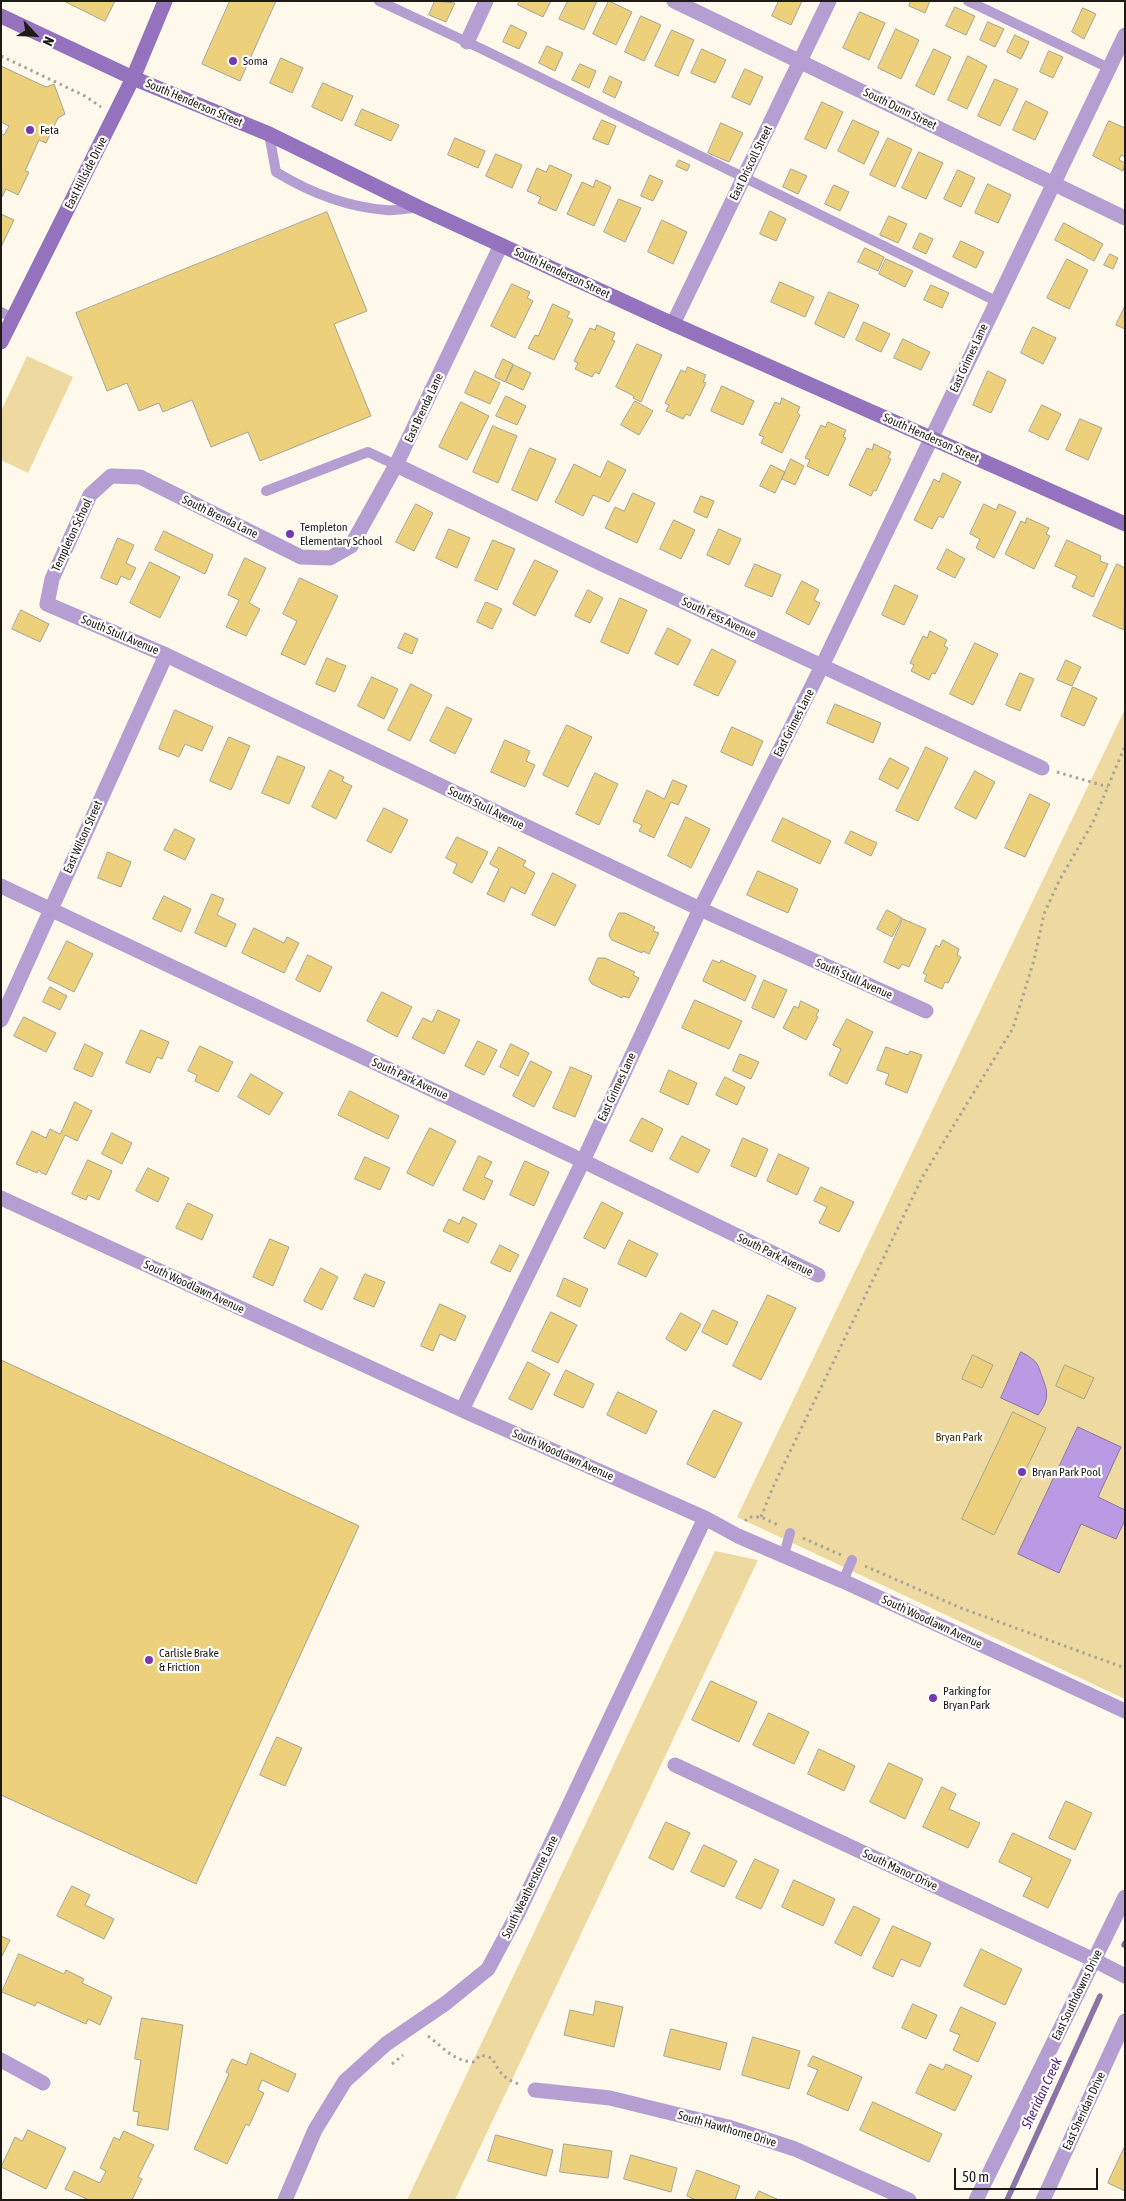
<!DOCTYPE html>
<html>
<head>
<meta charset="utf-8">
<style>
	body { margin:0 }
	#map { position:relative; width:1126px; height:2201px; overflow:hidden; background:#fef9eb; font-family:"Asap Condensed",sans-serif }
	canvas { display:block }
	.frame { position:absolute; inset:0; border:2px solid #1d1b16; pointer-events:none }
	.north { position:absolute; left:10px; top:10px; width:50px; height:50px; -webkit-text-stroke:4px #fff; paint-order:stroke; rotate:115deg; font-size:14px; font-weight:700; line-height:20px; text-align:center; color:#1d1b16 }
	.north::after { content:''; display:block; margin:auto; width:18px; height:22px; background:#1d1b16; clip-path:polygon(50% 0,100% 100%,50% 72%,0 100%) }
	.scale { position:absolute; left:954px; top:2168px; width:144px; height:22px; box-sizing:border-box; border:2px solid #1d1b16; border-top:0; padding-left:6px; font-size:15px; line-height:18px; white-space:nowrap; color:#1d1b16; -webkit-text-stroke:4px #fff; paint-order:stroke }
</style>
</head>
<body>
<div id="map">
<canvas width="1126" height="2201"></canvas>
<div class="frame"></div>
<div class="north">N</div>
<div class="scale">50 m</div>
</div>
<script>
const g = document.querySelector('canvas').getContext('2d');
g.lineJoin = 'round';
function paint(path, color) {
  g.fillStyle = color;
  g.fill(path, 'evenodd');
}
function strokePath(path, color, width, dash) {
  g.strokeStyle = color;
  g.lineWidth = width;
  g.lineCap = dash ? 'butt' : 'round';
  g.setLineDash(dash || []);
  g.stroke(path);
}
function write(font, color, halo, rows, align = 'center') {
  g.font = font + ' "Asap Condensed",sans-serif';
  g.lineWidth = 4.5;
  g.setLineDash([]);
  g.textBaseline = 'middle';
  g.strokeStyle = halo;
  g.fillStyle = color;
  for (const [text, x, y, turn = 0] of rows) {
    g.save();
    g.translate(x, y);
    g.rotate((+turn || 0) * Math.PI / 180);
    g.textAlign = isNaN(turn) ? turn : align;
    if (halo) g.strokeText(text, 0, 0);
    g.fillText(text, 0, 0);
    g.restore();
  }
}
paint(new Path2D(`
	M27,356l46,21 -45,96 -27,-13v-49z
	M1125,709v990l-388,-182z
	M715,1551l43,9 -303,640h-48z`), '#eedaa0');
const water = new Path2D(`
	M1021,1352c19,10 16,12 23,30 5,13 3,21 -6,33l-37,-17z
	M1078,1427l43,20 -23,50 27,13v10l-9,19 -35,-15 -22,49 -41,-19z`);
paint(water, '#bb9ae4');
strokePath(water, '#8c74a6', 1);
strokePath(new Path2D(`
	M1124,1945l1,-2
	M1007,2200l93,-204`), '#8c74a6', 5.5);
const building = new Path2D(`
	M64,1h51l-10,20z
	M230,1h46l-36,80 -38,-17z
	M435,1l20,2 -9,19 -17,-7z
	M519,1h32l-8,16 -25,-12z
	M568,1h29l-13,29 -25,-11z
	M609,1l23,11 -16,33 -23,-11z
	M779,1h23l-11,24 -19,-9z
	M911,1h19l-5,12 -16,-7z
	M955,7l20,9 -9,19 -20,-9z
	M1083,8l13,6 -12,25 -12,-7z
	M860,12l25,11 -16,37 -26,-12z
	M641,16l20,9 -17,36 -19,-9z
	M988,22l16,7 -9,18 -15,-7z
	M511,25l16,8 -8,16 -16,-7z
	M896,29l23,11 -18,39 -23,-11z
	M672,30l22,10 -16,36 -23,-10z
	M1015,35l14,7 -8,17 -14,-7z
	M547,46l16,7 -8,18 -16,-8z
	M702,49l24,11 -11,23 -24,-10z
	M934,49l17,8 -17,38 -18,-9z
	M1049,51l14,6 -10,21 -13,-6z
	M968,56l19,10 -20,43 -19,-9z
	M281,58l22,10 -11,25 -22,-10z
	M580,64l16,7 -7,17 -17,-8z
	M1,66l45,21 8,-3 11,30 -7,4 -12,25 -7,-3 -14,31 4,1 -11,23 -12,-6 -4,8 -1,-63 3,1 5,-9 -8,-4z
	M745,69l18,8 -13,28 -18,-8z
	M610,76l12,6 -7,16 -12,-6z
	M995,79l23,10 -18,37 -22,-10z
	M323,83l30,13 -11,25 -30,-14z
	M1026,101l22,11 -13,28 -22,-10z
	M822,102l21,10 -17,37 -21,-10z
	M362,109l37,16 -8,16 -36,-16z
	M602,120l14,6 -8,19 -15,-6z
	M853,120l26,12 -15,32 -26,-13z
	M1109,121l16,7v29l-4,-2 -2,5 6,3 -2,8 -30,-15z
	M721,123l22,10 -14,29 -21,-9z
	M455,138l30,13 -7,17 -30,-13z
	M888,138l24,11 -17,38 -25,-12z
	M919,152l24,11 -17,36 -24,-11z
	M496,154l26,11 -10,23 -26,-12z
	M679,160l11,5 -3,6 -11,-5z
	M550,165l22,10 -16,36 -18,-8 3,-6 -14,-6 10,-23 9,4z
	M791,169l16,7 -9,18 -15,-7z
	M958,170l17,8 -14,29 -17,-8z
	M650,175l13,6 -10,20 -12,-5z
	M596,180l15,7 -17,39 -27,-12 15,-32 11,5z
	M988,184l23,11 -13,28 -23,-10z
	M834,185l15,7 -9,19 -15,-7z
	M619,199l22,9 -16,34 -21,-10z
	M770,211l16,8 -10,22 -16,-7z
	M327,212l40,99 -33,13 37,92 -111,45 -12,-29 -37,15 -19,-47 -29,12 -4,-9 -20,8 -12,-28 -20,8 -31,-78z
	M1,214l13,6 -13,27z
	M889,216l18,8 -9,19 -18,-8z
	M662,220l25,12 -14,32 -25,-12z
	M1064,223l39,21 -9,17 -39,-21z
	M920,233l13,6 -7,15 -13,-6z
	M961,241l23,11 -8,16 -23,-11z
	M865,248l19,9 -6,14 -20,-9z
	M1110,254l8,4 -5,11 -9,-4z
	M886,259l27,12 -8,16 -26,-13z
	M1067,259l21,11 -19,39 -22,-11z
	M780,282l34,15 -9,20 -34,-15z
	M512,284l18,8 -3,6 6,3 -18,37 -24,-12z
	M931,285l18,8 -7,15 -18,-8z
	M829,292l30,13 -15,33 -29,-14z
	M553,304l17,8 -3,5 6,3 -19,40 -26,-12 7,-13 3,1z
	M1125,306v23l-9,-4z
	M864,322l26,12 -9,18 -25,-12z
	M597,325l18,8 -3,7 3,1 -16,33 -4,-2 -3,5 -17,-8 3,-6 -4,-2 16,-33 5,2z
	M1033,327l23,11 -13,26 -22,-11z
	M903,339l27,13 -9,18 -27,-12z
	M637,344l25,11 -21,47 -8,-4 1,-2 -18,-9z
	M503,359l10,5 -8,18 -10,-5z
	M514,365l17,8 -8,17 -17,-8z
	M688,367l18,8 -3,7 3,1 -16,33 -4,-2 -3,5 -17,-8 3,-6 -4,-2 16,-33 4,2z
	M475,371l25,12 -10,21 -25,-11z
	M988,371l18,9 -15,33 -18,-8z
	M722,386l32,15 -11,24 -32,-14z
	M506,396l20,10 -9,19 -21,-9z
	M782,398l18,9 -3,6 3,2 -18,38 -21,-10 3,-6 -5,-2 16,-33 5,2z
	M635,401l18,10 -14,24 -18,-10z
	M461,402l28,14 -22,44 -28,-13z
	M1042,405l19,9 -13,26 -19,-9z
	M1080,419l22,9 -14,32 -22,-10z
	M828,422l18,8 -3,7 3,1 -18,38 -21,-10 3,-6 -5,-2 16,-33 4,2z
	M493,426l24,10 -19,47 -25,-11z
	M874,444l17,8 -3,6 3,1 -15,32 -2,-1 -3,6 -22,-11 18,-37 5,2z
	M530,448l26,11 -19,42 -25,-11z
	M791,459l13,7 -9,19 -13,-6z
	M608,461l18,9 -17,32 -16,-7 -10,21 -28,-14 19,-38 26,13z
	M771,465l14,7 -10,21 -15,-7z
	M943,473l18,9 -18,36 -4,-2 -7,13 -18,-9 20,-41 5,3z
	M633,493l22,10 -18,40 -32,-15 10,-21 9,4z
	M701,496l13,5 -7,17 -13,-6z
	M416,504l17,9 -19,38 -18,-9z
	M984,504l12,6 3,-6 17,8 -22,46 -18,-10 4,-9 -10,-5z
	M1027,518l22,10 -3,6 4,2 -16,33 -29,-15 16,-33 4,2z
	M674,520l21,10 -14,29 -21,-10z
	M449,529l21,9 -13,30 -21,-10z
	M719,529l22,10 -12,26 -22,-10z
	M164,531l49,24 -8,19 -50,-24z
	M118,538l16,7 -8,18 10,5 -6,12 -9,-4 -4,9 -16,-7z
	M493,540l22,9 -18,41 -22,-10z
	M1067,540l34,16 -1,5 8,3 -15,33 -21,-10 5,-11 -22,-10z
	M947,549l18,10 -10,19 -18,-9z
	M245,558l21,10 -17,35 11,6 -14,27 -20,-9 13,-27 -11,-5z
	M535,560l23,11 -23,45 -22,-12z
	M150,562l30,15 -20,41 -30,-15z
	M755,564l26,11 -9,22 -27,-11z
	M1117,564l8,4 -1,62 -31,-14z
	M300,578l38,18 -33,69 -24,-11 16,-33 -14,-7z
	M802,581l17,9 -5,10 6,3 -11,22 -23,-12z
	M895,585l23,11 -14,29 -22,-10z
	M588,590l15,8 -13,25 -15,-7z
	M620,598l27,12 -19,44 -27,-12z
	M486,602l16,7 -10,20 -15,-7z
	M21,610l28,14 -9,18 -28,-13z
	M668,628l23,12 -13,25 -23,-11z
	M930,631l17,9 -3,6 4,2 -13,26 -3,-1 -3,7 -18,-9 3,-6 -4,-2 13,-27 4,2z
	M405,633l13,6 -6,15 -14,-6z
	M975,643l23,11 -25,51 -23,-11z
	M712,649l24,12 -18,35 -24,-11z
	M327,658l19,8 -11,26 -19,-8z
	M1066,660l15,7 -9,19 -15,-6z
	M1020,673l14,6 -14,32 -14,-6z
	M372,677l26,12 -14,30 -26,-13z
	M411,684l21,11 -22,46 -22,-11z
	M1073,687l24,11 -13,28 -23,-10z
	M835,704l46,19 -8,20 -46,-20z
	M447,707l25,12 -17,35 -25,-13z
	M175,710l38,17 -11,24 -17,-7 -6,13 -20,-8z
	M567,725l25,12 -24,50 -25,-12z
	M732,727l31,14 -11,25 -31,-14z
	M229,737l21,9 -19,44 -21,-9z
	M505,740l25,11 -4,10 9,4 -10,22 -34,-15z
	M926,747l22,11 -30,63 -22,-10z
	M278,756l27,11 -16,37 -27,-11z
	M890,758l19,10 -11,21 -19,-10z
	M330,770l14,7 -2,4 10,5 -16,33 -24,-12z
	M975,771l20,11 -19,37 -21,-11z
	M595,773l23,11 -19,41 -23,-11z
	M673,780l14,6 -9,19 -7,-3 -17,36 -15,-7 3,-6 -9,-4 14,-31 17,9z
	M1030,794l20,10 -25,53 -20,-9z
	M384,808l24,12 -17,33 -24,-12z
	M686,817l24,12 -19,39 -23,-12z
	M783,818l48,23 -11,23 -48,-23z
	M175,829l20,10 -10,21 -21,-10z
	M851,831l26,12 -6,13 -26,-13z
	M457,837l31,15 -16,31 -19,-10 4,-9 -11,-6z
	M499,847l27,14 -3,5 12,7 -10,21 -14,-7 -7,15 -17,-8 12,-25 -9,-5z
	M108,852l23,10 -10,25 -23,-9z
	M758,871l40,18 -10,24 -41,-18z
	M553,873l23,12 -21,41 -23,-11z
	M212,894l12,5 -7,16 19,9 -10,23 -31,-14z
	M164,896l27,13 -10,23 -28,-13z
	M887,910l15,8 -10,19 -15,-8z
	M619,913h6l30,14 -2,4 6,2 -10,21 -6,-3 -1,2 -30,-13 -3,-5z
	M903,919l23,10 -17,38 -7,-3 -3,5 -15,-7z
	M254,928l30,15 3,-6 12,6 -15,30 -42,-20z
	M943,940l16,9 -2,6 4,2 -13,26 -3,-1 -3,7 -18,-8 3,-6 -4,-2 13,-28 3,2z
	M67,941l26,13 -19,38 -26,-13z
	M308,955l24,12 -12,25 -24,-12z
	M598,958h7l30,14 -2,3 6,3 -10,20 -6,-2 -1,2 -30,-14 -3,-4z
	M713,960l7,3 1,-3 35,16 -11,25 -42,-20z
	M764,980l23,10 -13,28 -22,-10z
	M50,987l17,9 -7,14 -17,-8z
	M382,992l30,15 -15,30 -30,-16z
	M695,1000l47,21 -13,28 -47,-21z
	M801,1001l18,9 -3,6 2,1 -12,23 -23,-12 11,-22 4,2z
	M438,1010l22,10 -16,34 -32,-16 11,-20 9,4z
	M24,1017l32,16 -10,19 -32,-16z
	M847,1019l26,13 -26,52 -18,-9 12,-26 -8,-4z
	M141,1030l28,12 -7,17 -5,-2 -7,16 -24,-10z
	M478,1041l19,9 -13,25 -19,-9z
	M85,1044l18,9 -11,24 -18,-8z
	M511,1044l18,9 -11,23 -18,-9z
	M200,1046l33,16 -15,30 -23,-11 2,-6 -9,-4z
	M886,1047l22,8 2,-4 12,4 -15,38 -22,-9 4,-10 -12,-4z
	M740,1054l19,8 -8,17 -18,-8z
	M531,1061l21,11 -18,35 -21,-11z
	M571,1067l21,9 -17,41 -22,-9z
	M669,1070l28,13 -9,22 -28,-13z
	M251,1074l32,19 -14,22 -31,-18z
	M725,1077l20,10 -8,18 -21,-10z
	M350,1091l49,25 -11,23 -50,-24z
	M75,1102l17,9 -15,30 -12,-6 -19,40 -8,-5 -1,3 -21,-9 16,-33 14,7 4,-9 10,5z
	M642,1118l21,11 -11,23 -22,-11z
	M430,1128l26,13 -23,45 -26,-13z
	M112,1133l20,10 -10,21 -20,-10z
	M682,1136l28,14 -12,23 -28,-14z
	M743,1138l25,11 -12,28 -25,-11z
	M779,1154l30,14 -12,27 -30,-14z
	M479,1156l13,6 -8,15 9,4 -9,19 -21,-10z
	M365,1157l25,11 -10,22 -25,-11z
	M88,1160l24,11 -13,29 -11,-5 -2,5 -14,-6z
	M525,1161l24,11 -15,34 -24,-11z
	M148,1168l21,10 -11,24 -22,-11z
	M821,1187l33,15 -15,30 -20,-9 8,-16 -13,-6z
	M602,1202l21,11 -18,36 -21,-11z
	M188,1203l25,12 -11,25 -26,-12z
	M463,1217l14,7 -9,19 -25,-12 6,-12 10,5z
	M270,1239l19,8 -16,39 -20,-9z
	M629,1240l29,14 -12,23 -28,-13z
	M500,1245l19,10 -9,17 -19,-9z
	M321,1268l17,9 -16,33 -18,-9z
	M365,1274l20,8 -11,25 -20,-8z
	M564,1278l24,11 -8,18 -23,-11z
	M768,1295l28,13 -35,72 -28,-14z
	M440,1304l26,12 -11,25 -15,-7 -7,17 -12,-5z
	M713,1310l25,12 -11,23 -25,-13z
	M551,1312l26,13 -19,38 -26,-12z
	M681,1313l20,11 -15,27 -20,-12z
	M973,1355l20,10 -11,23 -20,-9z
	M1,1360l358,166 -163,358 -195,-89z
	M528,1362l22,12 -18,36 -23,-11z
	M1065,1365l29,13 -10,21 -28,-13z
	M566,1370l28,14 -11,24 -29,-13z
	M618,1392l39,19 -11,23 -39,-19z
	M714,1410l28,13 -27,55 -28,-14z
	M1013,1412l33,16 -52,107 -32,-16z
	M711,1681l46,21 -18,40 -47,-22z
	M769,1713l40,19 -15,32 -41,-19z
	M277,1737l25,11 -17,38 -25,-11z
	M819,1749l36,17 -11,25 -36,-17z
	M889,1763l34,16 -18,40 -35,-17z
	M942,1787l14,7 -7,15 31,14 -12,25 -45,-21z
	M1066,1801l26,12 -17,37 -26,-12z
	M666,1822l24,11 -17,37 -24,-12z
	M1013,1833l58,27 -23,48 -25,-12 9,-18 -33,-16z
	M704,1845l33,16 -13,26 -33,-15z
	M755,1859l24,11 -18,39 -25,-11z
	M794,1880l41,19 -12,27 -41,-19z
	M72,1886l18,9 -5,10 29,14 -10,20 -47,-23z
	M854,1906l26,13 -19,37 -26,-13z
	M893,1926l38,17 -11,24 -19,-8 -8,18 -20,-9z
	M1,1936l9,4 -9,18z
	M981,1949l41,20 -17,36 -41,-19z
	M19,1954l45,20 2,-4 18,9 -2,4 30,14 -12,28 -12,-6 -2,5 -49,-22 -2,4 -33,-14z
	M596,2001l27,6 -9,40 -50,-12 6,-25 23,5z
	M913,2004l24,11 -11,24 -24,-11z
	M961,2007l35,16 -18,39 -25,-12 7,-15 -10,-4z
	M142,2018l41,7 -15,105 -31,-5 2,-13 -6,-1 8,-51 -6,-1z
	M671,2029l56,14 -7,27 -56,-14z
	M753,2037l47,14 -11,38 -47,-14z
	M251,2053l45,21 -8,18 -26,-12 -4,10 6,3 -15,33 -3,-2 -19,40 -33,-15 35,-75 -3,-2 6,-13 14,6z
	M813,2056l49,21 -14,34 -41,-17 11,-24 -10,-4z
	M930,2064l13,6 3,-6 26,12 -17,35 -39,-18z
	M873,2102l69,32 -13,28 -69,-32z
	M28,2130l38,18 -20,41 -45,-22 14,-30 7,4z
	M124,2131l30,14 -16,32 4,2 -10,21h-43l-24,-11 9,-18 26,12 6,-12 -6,-3 14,-31 5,3z
	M496,2135l57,15 -7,26 -58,-15z
	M564,2144l48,7 -4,27 -48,-6z
	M1125,2146v45l-17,-8z
	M631,2155l46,13 -6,24 -47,-13z
	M697,2170l43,16 -5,14h-39l-9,-4z
	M759,2191l20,9h-24z`);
paint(building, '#ecd07b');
strokePath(building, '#a7a396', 1);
strokePath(new Path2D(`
	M1,56l84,40 16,11
	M1057,772l51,15
	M761,1517l12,-30 150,-311 90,-148 21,-68 10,-46 15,-33 34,-59 32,-76
	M745,1521l4,-4h12l19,9
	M803,1538l38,17
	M865,1566l96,42 164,60
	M428,2036c15,11 25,25 45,26l8,-7 11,3c8,16 12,21 29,27
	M392,2064l11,-9`), '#a9a59b', 3, [2.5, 4]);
strokePath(new Path2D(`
	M379,1l105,49 512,251
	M968,1l141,67
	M269,134l7,38c33,20 71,35 110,38 10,1 21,-2 31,-2
	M1,312l12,6
	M266,491l102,-39 28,13
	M784,1555l6,-22
	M843,1581l9,-21`), '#b59fd2', 10);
strokePath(new Path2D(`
	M674,1l451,217
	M467,42l19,-41
	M501,245l-105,220 -45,81 -21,12 -29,-1 -161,-80 -29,-1 -21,19 -38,84 -5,25 119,51 534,254 226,102
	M673,324l156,-323
	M396,465l208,100 438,203
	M1,886l582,275 235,114
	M1,1020l165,-365
	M1,1198l472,217 232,103 33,18 105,45 282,130
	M462,1410l121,-249 117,-252 122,-243 303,-631
	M675,1765l419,195 31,16
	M1,2060l42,23
	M535,2090l75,8 118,29 67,22 114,51
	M285,2200l30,-70 30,-49 41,-37 60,-41 42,-34 30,-56 187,-395
	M976,2200l149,-303
	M1043,2200l82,-179`), '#b59fd2', 15);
strokePath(new Path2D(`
	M1,16l132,62 136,56 149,73 255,117 452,200
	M1,342l132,-264 32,-77`), '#9472bd', 15);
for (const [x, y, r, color] of [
	[233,61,5,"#7538ad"],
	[30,130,5,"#7538ad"],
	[290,534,5,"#7538ad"],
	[1022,1472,5,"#7538ad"],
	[149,1660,5,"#7538ad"],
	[933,1698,5,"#7538ad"]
]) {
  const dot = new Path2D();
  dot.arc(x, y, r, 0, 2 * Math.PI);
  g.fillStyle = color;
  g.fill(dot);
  strokePath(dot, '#fff', 2);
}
write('12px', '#1d1b16', '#fff', [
	["Soma",243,61],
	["Feta",40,130],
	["Templeton",300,527],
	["Elementary School",300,541],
	["Bryan Park Pool",1032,1472],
	["Carlisle Brake",159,1653],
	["& Friction",159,1667],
	["Parking for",943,1691],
	["Bryan Park",943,1705]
], 'left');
write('12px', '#1d1b16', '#fff', [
	["South Henderson Street",194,103,23],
	["South Dunn Street",900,109,26],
	["East Driscoll Street",751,163,-64],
	["East Hillside Drive",86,173,-63],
	["South Henderson Street",562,273,25],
	["East Grimes Lane",969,358,-65],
	["East Brenda Lane",424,408,-65],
	["South Henderson Street",931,438,24],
	["South Brenda Lane",220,517,26],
	["Templeton School",72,535,-65],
	["South Fess Avenue",719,618,25],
	["South Stull Avenue",120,635,23],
	["East Grimes Lane",794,723,-63],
	["South Stull Avenue",486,808,26],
	["East Wilson Street",83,837,-66],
	["South Stull Avenue",854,979,24],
	["South Park Avenue",410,1079,25],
	["East Grimes Lane",617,1087,-65],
	["South Park Avenue",775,1255,26],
	["South Woodlawn Avenue",194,1287,25],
	["South Woodlawn Avenue",563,1455,24],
	["South Woodlawn Avenue",932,1622,25],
	["South Manor Drive",900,1870,25],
	["South Weatherstone Lane",530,1887,-64],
	["East Southdowns Drive",1077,1995,-64],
	["East Sheridan Drive",1084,2111,-65],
	["South Hawthorne Drive",727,2129,16]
]);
write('12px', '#3c310a', '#fff', [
	["Bryan Park",959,1437]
]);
write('italic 14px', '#52267c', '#fff', [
	["Sheridan Creek",1042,2093,-65]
]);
</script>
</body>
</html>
